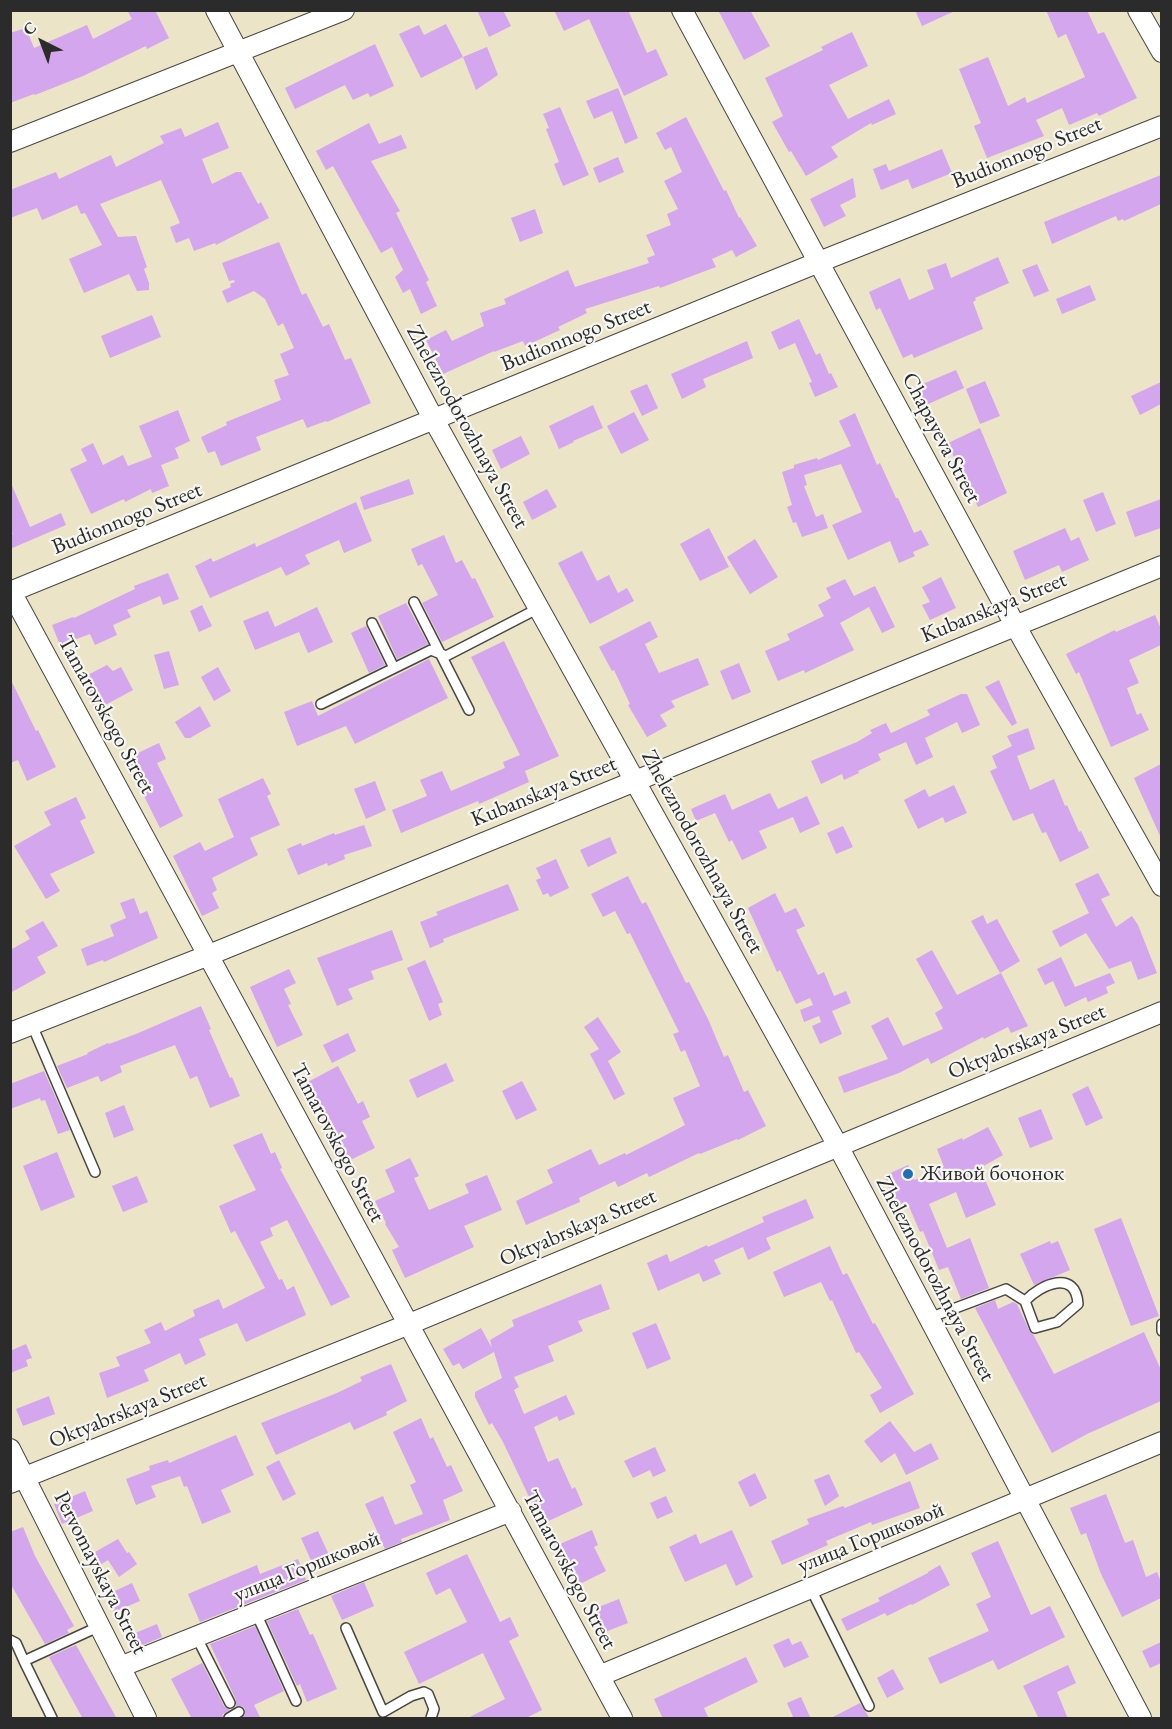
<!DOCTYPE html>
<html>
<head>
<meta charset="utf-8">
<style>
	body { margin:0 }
	#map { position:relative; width:1172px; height:1729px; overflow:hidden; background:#ebe4c7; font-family:"EB Garamond",serif }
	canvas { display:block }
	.frame { position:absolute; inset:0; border:12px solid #2b2b2b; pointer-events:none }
	.north { position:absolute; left:12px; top:12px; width:60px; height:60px; -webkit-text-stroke:4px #f6f6f2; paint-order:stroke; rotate:318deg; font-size:16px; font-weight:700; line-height:24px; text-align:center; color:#2b2b2b }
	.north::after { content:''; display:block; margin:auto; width:21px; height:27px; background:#2b2b2b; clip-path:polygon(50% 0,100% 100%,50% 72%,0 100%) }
</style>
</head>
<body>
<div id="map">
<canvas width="1172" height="1729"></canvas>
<div class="frame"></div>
<div class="north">С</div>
</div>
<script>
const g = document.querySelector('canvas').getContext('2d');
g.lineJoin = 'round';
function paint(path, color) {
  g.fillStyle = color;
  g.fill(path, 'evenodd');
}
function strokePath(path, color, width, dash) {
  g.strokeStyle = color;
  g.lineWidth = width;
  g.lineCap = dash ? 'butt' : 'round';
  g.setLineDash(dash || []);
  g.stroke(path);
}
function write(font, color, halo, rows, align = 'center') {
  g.font = font + ' "EB Garamond",serif';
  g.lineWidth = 4.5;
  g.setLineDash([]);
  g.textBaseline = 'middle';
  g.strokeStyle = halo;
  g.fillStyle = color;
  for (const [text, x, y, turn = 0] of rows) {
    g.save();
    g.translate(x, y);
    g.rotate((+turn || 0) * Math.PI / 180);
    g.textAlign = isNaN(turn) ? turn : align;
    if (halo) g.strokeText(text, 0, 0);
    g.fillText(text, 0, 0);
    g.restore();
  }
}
paint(new Path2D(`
	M127,10h28l14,28 -22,11 -1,-3 -63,30 -48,19 -1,-1 -24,9v-70l16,-5 8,20 53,-23 6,14 39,-20z
	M477,10h26l8,16 -22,11z
	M554,10h74l19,43 9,-4 12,26 -44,21 -35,-77 -25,12z
	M718,10h32l20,36 -26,14z
	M915,10h42l-35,16z
	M1046,10h41l11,24 6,-2 33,66 -38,18 -2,-3 -28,12 -7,-17 -26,12 8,16 -57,22 -13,-32 7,-3 -22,-54 29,-12 20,49 17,-9 2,6 58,-26 -19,-43 -8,4z
	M446,24l17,33 -42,21 -22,-44 20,-9 5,10z
	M852,32l16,34 -39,19 19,34 41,-20 7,15 -24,11 -1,-2 -40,24 7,10 -32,19 -15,-25 -2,1 -17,-30 11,-6 -18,-38 58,-28 -2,-3z
	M375,44l19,42 -24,11 -2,-4 -15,7 -8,-15 -50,24 -10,-21z
	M487,47l11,28 -22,15 -13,-33z
	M618,88l20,50 -13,6 -13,-33 -18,8 -8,-18z
	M560,107l29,68 -26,11 -9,-22 5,-2 -13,-33 3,-1 -6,-14z
	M686,117l38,74 2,-1 13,28 1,-1 17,29 -21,11 -4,-7 -20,9 4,8 -56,21 -1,-2 -74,23 2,4 -29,14 2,3 -35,16 -2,-5 -29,11v-1l-51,23 -17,-34 20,-10 6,11 32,-15 -4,-13 26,-9 -2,-5 64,-29 7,17 74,-24 -2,-5 8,-3 -9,-20 25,-10 -4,-11 11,-5 -14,-28 18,-9 -11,-25 -6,3 -9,-17z
	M218,122l11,26 -27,11 10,25 24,-12h5l17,32 3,-2 8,16 -53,27 -1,-2 -21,8 -5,-13 -13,5 -6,-16 10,-4 -19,-43 -61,24 18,33 18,-1 11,31 -3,2 5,14v7l-12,1 -8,-17 -45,19 -15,-34 33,-14 -17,-32 -4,1 -4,-9 -35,15 -5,-12 -27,10v-28l46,-18 3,7 52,-24 5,12 48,-24 -4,-7 21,-8 4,9z
	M369,123l10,21 22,-9 6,13 -36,13 29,50 -4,2 33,67 -3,2 11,24 -16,8 -11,-25 -7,4 -8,-16 8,-7 -11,-23 -11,6 -48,-87 -7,4 -10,-19z
	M942,149l10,24 -40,16 -4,-10 -27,11 -8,-21 13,-5 3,7z
	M618,157l6,15 -25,11 -6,-15z
	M1161,175v29l-37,17 -1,-2 -5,2 -2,-5 -64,28 -8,-22z
	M853,178l3,19 -16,8 6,11 -22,11 -14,-28z
	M535,209l8,24 -23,9 -9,-24z
	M279,242l23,53 4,-2 17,34 6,-3 16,36 6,-2 20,45 -44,19 -1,-1 -19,7 -4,-9 -47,18 5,13 -40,16 -6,-15 -7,2 -7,-16 26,-12 -1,-3 55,-22 -7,-20 15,-5 -9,-21 14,-6 -11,-25 -5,3 -13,-27 -11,-8 -27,12 -5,-12 9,-4 -1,-3 5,-2 -1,-2 -5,1 -7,-18z
	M998,257l11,26 -34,15 1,2 -3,2 10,27 -69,29 -2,-4 -9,4 -23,-50 -4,2 -7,-18 31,-14 9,22 25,-11 -7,-19 19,-7 5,15z
	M1037,264l12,27 -15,6 -12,-27z
	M1090,285l6,15 -34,14 -6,-15z
	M152,315l9,22 -51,21 -9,-22z
	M799,319l17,36 4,-2 9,21 2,-1 7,14 -23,10 -6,-14 3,-1 -17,-39 -16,7 -8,-18z
	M747,341l6,17 -50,21 3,8 -24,12 -11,-25z
	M956,370l8,18 -38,17 -8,-19z
	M985,381l15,35 -20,8 -14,-35z
	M1161,382v22l-21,11 -9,-19z
	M647,384l11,24 -16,8 -12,-25z
	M593,405l10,23 -30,13 1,1 -15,7 -10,-23z
	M178,410l12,31 -15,7 4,10 -18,7 8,21 -17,7 -1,-4 -26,13 -1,-3 -33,15 -21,-45 17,-8 -6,-12 12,-6 10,22 20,-10 5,11 24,-9 -13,-31z
	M634,412l15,28 -28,14 -14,-28z
	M855,413l22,52 3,-2 16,35h2l16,35 7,-3 8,15 -16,7 2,4 -16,7 -9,-22 -42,19 -16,-35 30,-13 -21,-48 -37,11 3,10 -3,1 12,31 7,-3 5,14 -26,9 -6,-15 -3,1 -6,-16 5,-2 -10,-33 12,-4v-3l23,-7 1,2 33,-14 -12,-25z
	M980,428l27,65 -29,14 -12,-25h-2l-16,-39z
	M521,436l9,18 -29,15 -9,-19z
	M409,479l5,15 -50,16 -4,-13z
	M10,481l20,46 31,-14 5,12 -56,24v-14l3,-1 -3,-5z
	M547,489l10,18 -25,13 -9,-18z
	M1103,492l13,32 -20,8 -13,-32z
	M1161,499v29l-26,9 -9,-25z
	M356,502l16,39 -28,12 -5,-13 -34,15 5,9 -24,12 -5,-9 -71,31 -15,-32 16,-8 2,4 42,-19 1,4z
	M709,528l20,39 -29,14 -20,-37z
	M1065,528l6,13 8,-4 10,23 -27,12 -3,-7 -34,15 -12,-29z
	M444,535l12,28 6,-3 10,19 3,-1 19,39 -52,25 -20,-39 16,-8 -16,-31 -4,2 -7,-17z
	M755,539l23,38 -28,17 -23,-37z
	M582,551l15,30 12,-6 9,18 9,-5 7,13 -44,23 -32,-61z
	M168,573l11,26 -16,6 -3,-9 -33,14 4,7 -18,8 4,10 -22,10 -5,-11 -30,11 -8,-20 21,-8 1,1 61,-29 -1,-3z
	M941,577l15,31 -26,12 -8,-15 8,-3 -8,-15z
	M845,579l9,17 21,-10 20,41 -13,6 -13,-26 -29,16 14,27 -49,23 -1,-3 -26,11 -13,-30 25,-11 -3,-6 37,-18 -6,-11 13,-7 -5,-10z
	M406,603l22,41 -31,15 -19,-43z
	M202,605l10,21 -13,6 -9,-21z
	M317,607l16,35 -25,11 -9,-21 -44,18 -12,-29 25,-10 7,16z
	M1155,615l6,14v16l-32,15 10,23 -12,5 10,27 4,-2 8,17 -38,17 -32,-75 -3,2 -10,-20 49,-24 1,2z
	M650,621l8,16 -13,7 14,29 39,-15 11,27 -38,16 4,6 -15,8 7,11 -20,11 -19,-32 2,-1 -16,-34 -2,1 -13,-24z
	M366,626l19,39 -16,8 -18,-40z
	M504,641l55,115 -34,15 4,11 -50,22 -1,-3 -77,32 -9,-23 35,-14 -7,-16 22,-9 9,20 54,-23 -2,-6 17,-7 -49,-98z
	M169,651l10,34 -15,4 -10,-34z
	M429,659l19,39 -93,46 -9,-18 -49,20 -13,-34 28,-11 6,15z
	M739,663l12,29 -19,8 -12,-29z
	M107,665l6,6 8,-4 12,23 -37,20 -16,-31z
	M218,667l13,24 -17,10 -13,-24z
	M10,678l26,53 2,-1 18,37 -29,14 -9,-21 -8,3z
	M999,680l18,43 -5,3 -27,-39z
	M961,694h6l13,31 -18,8 -5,-11 -32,16 8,19 -17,8 -10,-23 -28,12 3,6 -23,11 1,2 -15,7 -2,-6 -21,10 -10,-23 46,-19 15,-9 -2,-3 16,-7 5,10 39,-18 -3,-5z
	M200,706l11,20 -21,12h-5l-10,-16z
	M1028,728l7,21 -18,7 13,34 24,-11 11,27 2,-1 12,27 2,-1 8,17 -29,14 -14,-30 -4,1 -9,-20 -20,8 -23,-50 7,-3 -5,-12 20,-10 -5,-10z
	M159,743l7,16 -9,4 26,53 -23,12 -27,-54 -3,1 -7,-15z
	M1161,764v74l-27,-60z
	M263,778l8,16 -4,2 13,29 -30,13 8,17 -46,23 5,12 -5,3 7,15 -17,8 -29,-60 27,-14 5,9 29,-14 -16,-38z
	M375,781l11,29 -20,9 -12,-30z
	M954,785l13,28 -22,10 -2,-6 -25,12 -14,-29 21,-11 4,8z
	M770,793l8,16 29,-13 13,28 -20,9 -7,-16 -34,14 8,17 -25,12 -10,-20 -3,2 -14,-29 -19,8 -5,-12 34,-15 7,16z
	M76,797l10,21 -6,3 15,32 -45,21 10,17 -14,8 -32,-53 37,-21 -7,-13z
	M364,825l8,21 -28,9 1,4 -17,7 -1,-3 -29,12 -11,-26 14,-6 1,3 32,-13 1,2z
	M843,826l10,21 -17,7 -9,-21z
	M610,837l7,16 -29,14 -8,-17z
	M556,859l13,29 -19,9 -2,-4 -5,2 -7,-15 5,-2 -5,-10z
	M1098,873l12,22 -9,4 15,28 16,-11 6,9 19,48 -19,7 -7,-19 -22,8 -23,-36 -26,14 -8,-16 37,-18 -14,-29z
	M628,876l14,28 4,-2 40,81 3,-1 19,37 16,38 4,-2 16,37 4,-2 18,36 -28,14 -1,-1 -37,15 -1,-1 -50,24 -2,-4 -29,14 -3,-6 -36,17 1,4 -54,23 -10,-24 37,-18 -6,-13 44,-21 8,16 26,-12 1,2 40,-20 19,-10 -12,-27 27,-12 -15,-36 -4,2 -8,-18 6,-2 -49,-99 -3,1 -12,-23 -12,6 -12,-23z
	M508,884l11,26 -76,29 1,3 -14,6 -10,-26 18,-7 -2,-3z
	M775,893l10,20 11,-5 9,18 -9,4 22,45 6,-3 10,24 12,-5 5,12 -19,8 10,23 -22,10 -8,-18 9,-4 -2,-6 -15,6 -4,-12 13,-5 -3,-7 -14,6 -16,-34 -3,2 -29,-64z
	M134,898l6,16 7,-3 11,27 -54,24 -1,-2 -16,6 -6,-17 33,-13 -4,-11 16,-7 -6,-15z
	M983,915l4,9 10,-5 23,42 -20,12 -29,-52z
	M43,921l15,25 -21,11 9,16 -36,20v-43l20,-11 -5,-8z
	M392,930l11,30 -32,11 3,8 -26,10 5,10 -16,7 -20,-48z
	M932,950l25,45 44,-22 27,53 -17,7 -3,-6 -24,12 -1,-2 -52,27 -3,-6 -29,15 -55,20 -6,-16 50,-18 -17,-33 17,-9 15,29 40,-17 -8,-16 8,-5 -27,-49z
	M1061,957l14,30 35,-14 5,10 -9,4 2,6 -20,9 -2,-5 -21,10 -12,-26 -8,4 -8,-16z
	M425,960l18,42 -5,2 4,11 -13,6 -22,-53z
	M289,969l7,14 -12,6 7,15 -3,1 15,30 -26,12 -27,-60z
	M201,1006l10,23 -2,1 21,48 2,-1 8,19 -30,12 -13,-32 -7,3 -15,-34 -55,21 2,6 -21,10 -3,-6 -31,12 -10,-22 31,-12 -1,-1 21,-10 1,1 27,-10z
	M598,1017l23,35 -13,9 17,33 -11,6 -24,-46 9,-5 -15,-22z
	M348,1033l8,18 -24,12 -9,-18z
	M446,1063l8,18 -37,17 -8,-18z
	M338,1066l20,38 5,-3 7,16 -8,4 13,27 -33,16 -9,-19 3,-1 -18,-38 -4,2 -12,-23z
	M44,1071l26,59 -12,4 -13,-34 -4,1 -1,-3 -30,11v-25z
	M522,1081l15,29 -21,10 -14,-29z
	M1088,1086l15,32 -17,8 -14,-32z
	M124,1105l10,25 -20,8 -9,-25z
	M1041,1109l12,30 -23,9 -12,-30z
	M988,1127l15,28 -23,13 16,37 -30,13 -10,-26 -27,12 18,44 23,-10 19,50 -28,11 -13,-32 -9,3 -16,-39 -3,1 -13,-30 -11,4 -12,-30 24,-11 6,15 30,-13 -7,-18 25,-11 1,2z
	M262,1133l9,21 4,-2 7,16 -2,1 70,128 -19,9 -44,-86 -17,8 3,8 -13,6 19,38 3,-1 5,11 7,-4 12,29 -60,27 -9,-19 -38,16 7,16 -21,10 -5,-12 -36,17 5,11 -42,17 -8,-25 21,-7 -4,-9 35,-14 -7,-13 17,-8 4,9 30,-15 -2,-6 26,-11 4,10 42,-21 -30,-57 -4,2 -12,-27 37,-16 -23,-45z
	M57,1152l18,45 -34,14 -18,-45z
	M410,1158l9,18 -5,2 15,32 40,-17 -4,-9 22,-9 15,35 -38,16 10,21 -69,31 -13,-28 7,-3 -14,-23 1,-1 -11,-22 20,-9 -10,-22z
	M137,1176l11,26 -25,10 -11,-26z
	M806,1199l8,19 -48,20 5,11 -23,11 -5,-13 -29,13 7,14 -18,8 -4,-9 -41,18 -11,-28 20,-9 3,8 37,-17 1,2 56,-25 -2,-5z
	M1121,1218l38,98 -28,10 -37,-97z
	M1050,1241l1,3 7,-3 12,29 -36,15 -14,-31z
	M830,1246l13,29 4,-2 26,51 2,-1 39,71 -34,19 -10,-18 12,-7 -23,-36 -3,1 -24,-53 -2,1 -9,-19 -37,15 -11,-25z
	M601,1284l9,25 -32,12 5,10 -35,15 6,15 -40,16 5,10 -5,3 10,24 42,-19 9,19 -16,7 -2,-5 -23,11 14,35 10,-4 14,31 3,-2 8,18 -41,19 -39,-82 -11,-19 -3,2 -14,-28v-5l27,-14 -8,-26 -31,17 -4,-6 -6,3 -10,-17 38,-21 11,20 -2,-8 24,-14 -2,-6z
	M995,1300l3,9 15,-7 4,2 12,26 4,4 21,40 90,-42 17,38v31l-74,33 -35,19 -77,-145z
	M656,1323l15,36 -24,10 -15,-36z
	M26,1344l6,14 -6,2 2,6 -18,7v-22z
	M391,1364l16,37 -21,11 1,3 -33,15 -4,-8 -74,33 -15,-32 76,-30 25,-12 -2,-4z
	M49,1396l6,18 -32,12 -7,-17z
	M421,1418l9,21 3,-2 14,30 4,-2 12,26 -20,9 7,20 -49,19 1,3 -17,7 -20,-45 18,-8 12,29 28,-11 -13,-29 6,-3 -23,-50z
	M890,1421l24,31 17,-9 8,16 -33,16 -11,-22 -14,10 -17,-22z
	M236,1435l18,40 -33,15 10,22 -29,12 -15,-38 -3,1 -4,-11 -29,10 5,11 -20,8 -10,-26 24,-9 -1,-4 19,-6 1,3z
	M655,1447l11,24 -13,6 -3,-7 -17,8 -9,-17z
	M279,1460l17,34 -13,7 -17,-34z
	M755,1473l12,25 -17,9 -12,-25z
	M829,1474l10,22 -14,10 -11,-26z
	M910,1481l10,27 -48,17 -1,-3 -45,19 2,4 -46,20 -11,-24 38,-17 -2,-5 36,-13 2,2z
	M85,1491l8,20 -31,13 -8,-20z
	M1106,1494l19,49 8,-3 13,37 11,-5 4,10v16l-39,19 -21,-43 -15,-41 -5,2 -11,-27z
	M666,1496l7,16 -16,7 -7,-16z
	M23,1527l12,29 39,70 -7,4 2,3 -24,11 -35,-61v-51z
	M592,1530l6,15 -4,2 12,24 -26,13 -20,-40z
	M732,1530l21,47 -17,9 -10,-22 -41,18 -16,-35 27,-13 4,10z
	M318,1531l12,26 -17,8 -12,-27z
	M118,1539l9,14 2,-1 8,12 -18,13 -11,-17 -13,8 -7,-12z
	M998,1541l33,74 19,-9 15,31 -67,33 -5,-10 -53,24 -12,-26 61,-27 -13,-27 15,-7 -20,-44z
	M467,1554l33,68 10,-5 9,19 -10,5 33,69 -18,9h-58l39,-20 -22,-46 -64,31 -15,-32 63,-30 -17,-34 -14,7 -10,-22z
	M298,1559l8,21 -106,42 -12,-28 69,-29 3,9z
	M940,1565l10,20 -38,20 -1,-1 -24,12 -2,-3 -38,18 -6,-12 39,-18 -2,-3 50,-25v-1z
	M364,1582l10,24 -32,14 -11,-24z
	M132,1583l8,18 -26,11 -8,-17z
	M619,1599l9,24 -23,9 -9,-24z
	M298,1609l12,26 3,-1 24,55 -30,13 -7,-18 -3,2 -30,-65z
	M157,1624l5,13 -29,12 -5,-13z
	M255,1626l29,65 -30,14 7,14h-20l4,-4v-6l-3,-3h-6v-6l-26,-56z
	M789,1638l3,7 9,-4 8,16 -25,11 -11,-23z
	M1161,1642v21l-11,5 -8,-17z
	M76,1645l41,74h-34l-34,-62z
	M746,1657l12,25 -54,26 5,11h-46l-9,-20z
	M202,1663l22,43 6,4 -7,4 -1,5h-30l-21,-40z
	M1068,1665l8,18 -19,9 11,27h-29l-16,-33z
	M893,1669l11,20 -17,9 -10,-20z
	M801,1697l10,22h-17l-7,-16z
	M860,1703l10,16h-41z`), '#d3a6ee');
const service = new Path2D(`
	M414,602l55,108
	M372,623l22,45
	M321,704l110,-54 15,6 93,-48
	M32,1025l63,147
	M929,1318l77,-29 19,12 10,27 22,-6 21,-18c-2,-35 -37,-20 -53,-3
	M1162,1324v7
	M811,1589l58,117
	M256,1613l40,88
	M346,1628l37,84 28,-16 13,-4 4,2 6,15 -3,9
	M196,1636l34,67
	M10,1640l6,3 8,18
	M52,1718l-28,-57 76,-35
	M229,1718l10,-6`);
const minor = new Path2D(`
	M216,10l218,410 404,726 303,572
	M682,10l333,615 147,261
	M1138,10l24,42
	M10,142l334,-132
	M10,590l612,1128
	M10,592l809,-330 343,-136
	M10,1033l199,-78 953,-389
	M10,1449l136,269
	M10,1483l397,-158 755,-313
	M120,1667l391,-156
	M599,1676l563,-234`);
strokePath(service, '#484742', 12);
strokePath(minor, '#484742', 22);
strokePath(service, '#fff', 9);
strokePath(minor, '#fff', 20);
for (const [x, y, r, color] of [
	[908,1174,6,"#1f6fb2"]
]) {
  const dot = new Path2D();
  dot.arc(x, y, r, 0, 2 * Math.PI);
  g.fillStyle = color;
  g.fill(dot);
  strokePath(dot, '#f6f6f2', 2);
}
write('22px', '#2b2b2b', '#f6f6f2', [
	["Budionnogo Street",1027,153,-22],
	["Budionnogo Street",576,336,-22],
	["Zheleznodorozhnaya Street",467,427,61],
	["Chapayeva Street",941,438,62],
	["Budionnogo Street",127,519,-22],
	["Kubanskaya Street",994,608,-22],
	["Tamarovskogo Street",106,715,61],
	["Kubanskaya Street",544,792,-22],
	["Zheleznodorozhnaya Street",702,852,61],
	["Oktyabrskaya Street",1027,1042,-22],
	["Tamarovskogo Street",337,1143,62],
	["Oktyabrskaya Street",578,1228,-23],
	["Zheleznodorozhnaya Street",935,1279,62],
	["Oktyabrskaya Street",128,1411,-22],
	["улица Горшковой",871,1538,-22],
	["улица Горшковой",307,1567,-22],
	["Tamarovskogo Street",569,1570,62],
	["Pervomayskaya Street",100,1573,63]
]);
write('22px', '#2b2b2b', '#f6f6f2', [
	["Живой бочонок",920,1174]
], 'left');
</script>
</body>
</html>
